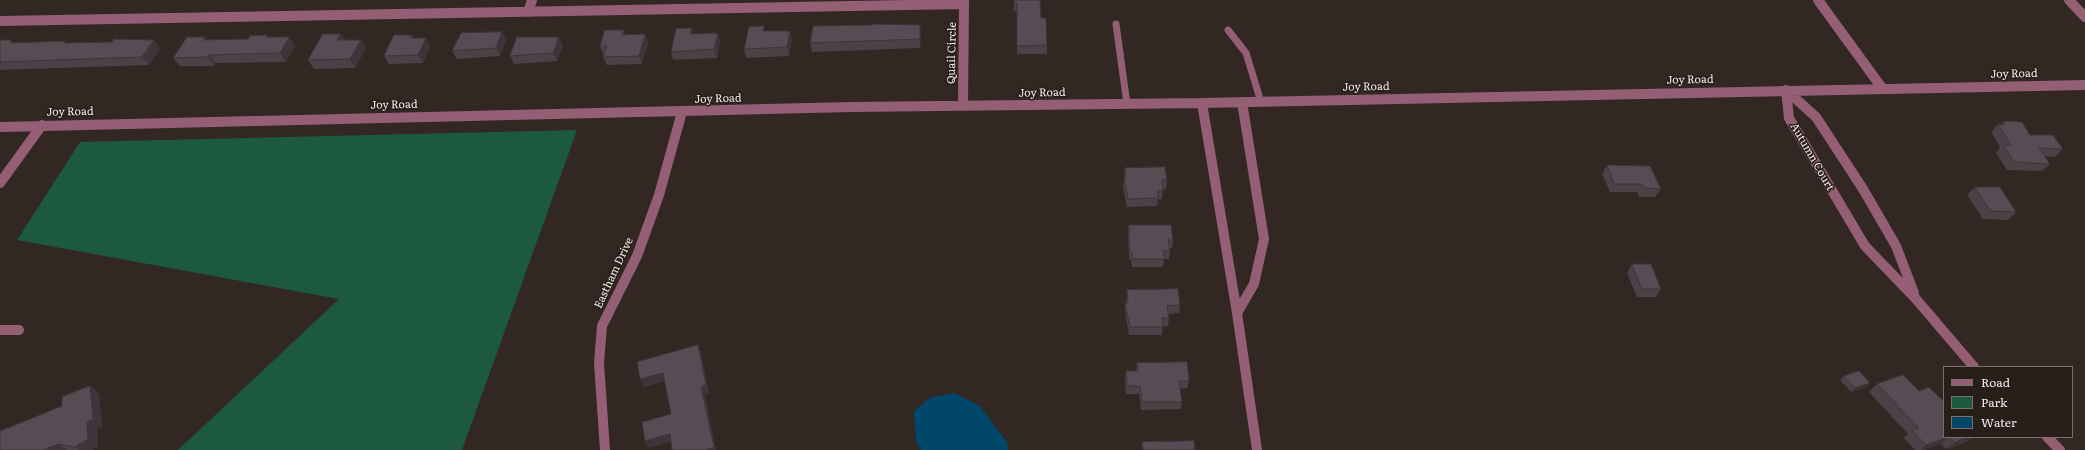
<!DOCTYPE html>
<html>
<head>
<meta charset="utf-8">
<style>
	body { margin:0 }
	#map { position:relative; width:2085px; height:450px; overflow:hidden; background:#322723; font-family:Literata,serif }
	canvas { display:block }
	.legend { position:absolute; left:1943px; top:366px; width:130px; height:72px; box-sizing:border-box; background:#281e19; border:1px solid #79706c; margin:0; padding:5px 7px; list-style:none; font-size:12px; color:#f3ebe8 }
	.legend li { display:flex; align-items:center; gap:8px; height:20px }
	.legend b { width:20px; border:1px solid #79706c }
</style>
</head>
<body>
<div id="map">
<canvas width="2085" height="450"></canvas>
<ul class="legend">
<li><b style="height:5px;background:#945f74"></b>Road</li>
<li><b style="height:11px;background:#1c5940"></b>Park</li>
<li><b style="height:11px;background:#004769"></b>Water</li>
</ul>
</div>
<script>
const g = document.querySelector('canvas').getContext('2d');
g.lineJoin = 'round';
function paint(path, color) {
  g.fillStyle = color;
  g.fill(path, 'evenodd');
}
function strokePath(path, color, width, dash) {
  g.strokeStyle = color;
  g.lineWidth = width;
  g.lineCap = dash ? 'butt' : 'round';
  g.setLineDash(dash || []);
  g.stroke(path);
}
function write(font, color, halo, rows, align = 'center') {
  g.font = font + ' Literata,serif';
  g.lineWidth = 3;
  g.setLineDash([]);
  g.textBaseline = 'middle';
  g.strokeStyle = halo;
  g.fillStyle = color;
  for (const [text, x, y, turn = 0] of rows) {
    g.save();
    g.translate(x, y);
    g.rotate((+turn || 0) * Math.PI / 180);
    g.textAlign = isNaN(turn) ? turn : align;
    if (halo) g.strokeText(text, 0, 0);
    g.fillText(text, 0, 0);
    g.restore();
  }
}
paint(new Path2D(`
	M577,130l-115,320h-284l161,-151 -322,-59 63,-98z`), '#1c5940');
paint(new Path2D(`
	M955,393l25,13 27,36 1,8h-87l-5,-7 -2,-32 17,-14z`), '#004769');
strokePath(new Path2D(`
	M1116,24l11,80
	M1228,30l18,23 15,49`), '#945f74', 7);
strokePath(new Path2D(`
	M1818,0l64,88
	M2069,0l16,17
	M528,12l4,-12
	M0,21l964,-17
	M1786,90l3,28 76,128 51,53 58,68
	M1786,90l30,27 47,72 33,57 18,47
	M1202,103l35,210 17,-29 10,-45 -22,-137
	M963,106l1,-106
	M0,127l852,-20 350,-4 883,-18
	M0,183l42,-58
	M1237,313l20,137
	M0,330h19
	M2047,437l13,13
	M605,450l-6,-87 3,-37 35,-70 22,-61 23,-83`), '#945f74', 10);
paint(new Path2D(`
	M1014,0l27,18 6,27v9h-30v-43h-3z
	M692,28l1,6 25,-1 2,9 -3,16 -44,2 -2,-8z
	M624,30l1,5 20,-1 3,9 -6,21 -35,1 -4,-8 1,-2 -4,-8z
	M765,31h25l2,9 -3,16 -43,2 -2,-9z
	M921,33l-1,15 -108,4 -2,-9z
	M341,34l4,6 21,8 -11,20 -41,1 -6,-9z
	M267,35l1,2h21l6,8 -9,17 -71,1 -1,3h-34l-7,-8 35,-18 40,-1z
	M412,35l2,3h12l4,9 -7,16 -34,1 -5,-8z
	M0,40l15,3h52l45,-1 42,-2 6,9 -11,16 -149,5z
	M506,40l-6,16 -43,3 -5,-8z
	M563,45l-6,16 -43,3 -4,-8z
	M2004,121l26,14 33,14 -8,8 -10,-1 5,8 -8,7 -35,-1 -11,-17 4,-6 -9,-15 7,-8 3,1z
	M1607,165l54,24 -6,8h-16l-2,-5h-27l-8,-18z
	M1125,168l42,12 -1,9h-3l-1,10h-4l-1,7 -30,1 -4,-20z
	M1975,187l41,25 -8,8 -25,-1 -16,-24z
	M1129,225l44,15 -1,8h-3l1,3 -1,8h-5l-1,8h-31l-1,-7h-2l-1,-26z
	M1632,264l29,25 -5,8h-19l-10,-24z
	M1127,290l53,15 -1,8 -11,1 1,4 -1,8h-5l-1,9h-33l-4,-24v-8h1z
	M1137,363l52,18 -2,7 -7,1 2,13 -1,7 -40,1 -2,-16h-13l-1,-15 1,-8h10z
	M1844,376l22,11 -15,5 -11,-12z
	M1877,384l67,53h28l-6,5 -20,7 -5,-5 -17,6h-9l-11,-12 4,-4 -39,-42z
	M90,386l9,8 3,33 -5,2 1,17 -6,4h-92z`), '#4b4147');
paint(new Path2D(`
	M920,25l1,8 -1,15z
	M692,28l2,9 -4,-3z
	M624,30l3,8 -5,-3z
	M790,31l2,9 -3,16 -2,-9z
	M502,32l4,8 -6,16 -4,-8z
	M718,33l2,9 -3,16 -3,-9z
	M341,34l5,8 -9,-2z
	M645,34l3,9 -6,21 -3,-8z
	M205,37l7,8 -9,-5z
	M289,37l6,8 -9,17 -6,-9z
	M559,37l4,8 -6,16 -4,-8z
	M426,38l4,9 -7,16 -5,-8z
	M154,40l6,9 -11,16 -7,-8z
	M361,40l5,8 -11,20 -5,-9z
	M209,55l6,8 -1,3 -6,-9z
	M698,345l3,8 8,40 -4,1 11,56h-11z
	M663,373l4,8 -23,6 -4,-8z
	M1870,383l-4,4 -15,5 4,-4z
	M90,386l9,8 3,33 -5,2 1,17 -6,4h-13l-4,-3z
	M670,434l3,7 -24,7 -4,-7z
	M1948,437h1l-8,7 -17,6h-3l5,-5z
	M1967,437h5l-6,5 -20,7 9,-7z
	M59,444l8,6h-24z`), '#3d353a');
const building = new Path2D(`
	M1014,0h26l1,18h5l1,27 -30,1v-43h-3z
	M872,24l48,1v14l-110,4 3,-17 59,-1z
	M764,26l-1,5h27l-3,16 -43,2 5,-22z
	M692,28l-2,6 28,-1 -4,16 -43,3 5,-23z
	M605,30h19l-2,5 23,-1 -6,22 -36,1 4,-11 -7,1z
	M502,32l-6,16 -44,3 9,-18z
	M323,34h18l-4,6h24l-11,19 -42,1z
	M267,35l-2,2h24l-9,16 -71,2 -1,2 -35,1 14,-21h18l-2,3 45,-1 2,-3z
	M394,35h18l-2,3h16l-8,17 -34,1z
	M517,37h42l-6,16 -43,3z
	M114,39l40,1 -12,17 -142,5v-22h12l-2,3 56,-2 -2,2 48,-1z
	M2004,121l18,1 8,13h23l10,14 -24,-1 11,16 -36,-2 -11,-17h8l-13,-21 6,1z
	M1607,165l43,1 11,23 -17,-1 -2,-4h-27z
	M1165,167l2,13h-5l1,11h-5v7l-30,1 -4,-21h2l-1,-10z
	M1975,187h25l16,25 -25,-1z
	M1129,225h42l2,15h-5l2,11h-7l1,8h-32v-7h-2z
	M1632,264h19l10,25h-19z
	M1178,289l2,16 -13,1 2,12h-7l1,9h-33l-5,-24h3l-1,-13z
	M698,345l8,40 -5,2 13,60 -9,3h-33l-2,-16 -25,7 -3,-19 29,-8 -8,-41 -23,6 -3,-17z
	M1187,362l2,19h-10l3,21h-40l-2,-16h-13l-1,-15h12l-1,-8z
	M1859,371l11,12 -15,5 -11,-12z
	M1903,375l16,16 10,-4 15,15v35h4l-22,8 -14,-15 7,-2 -42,-44z
	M90,386l3,33 -6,3 1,17 -13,8 -16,-3 -16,6h-43v-19l62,-25v-9z
	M1950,437h17l-12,5z
	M1194,441l1,9h-52l-1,-8z`);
paint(building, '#574c53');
strokePath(building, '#3d353a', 1);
write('11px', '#f3ebe8', '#281e19', [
	["Quail Circle",952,53,-89],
	["Joy Road",2014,74,-1],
	["Joy Road",1690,80,-1],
	["Joy Road",1366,87,-1],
	["Joy Road",1042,93,-1],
	["Joy Road",718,99,-2],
	["Joy Road",394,105,-1],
	["Joy Road",70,112,-1],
	["Autumn Court",1812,157,60],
	["Eastham Drive",614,273,-65]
]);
</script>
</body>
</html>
